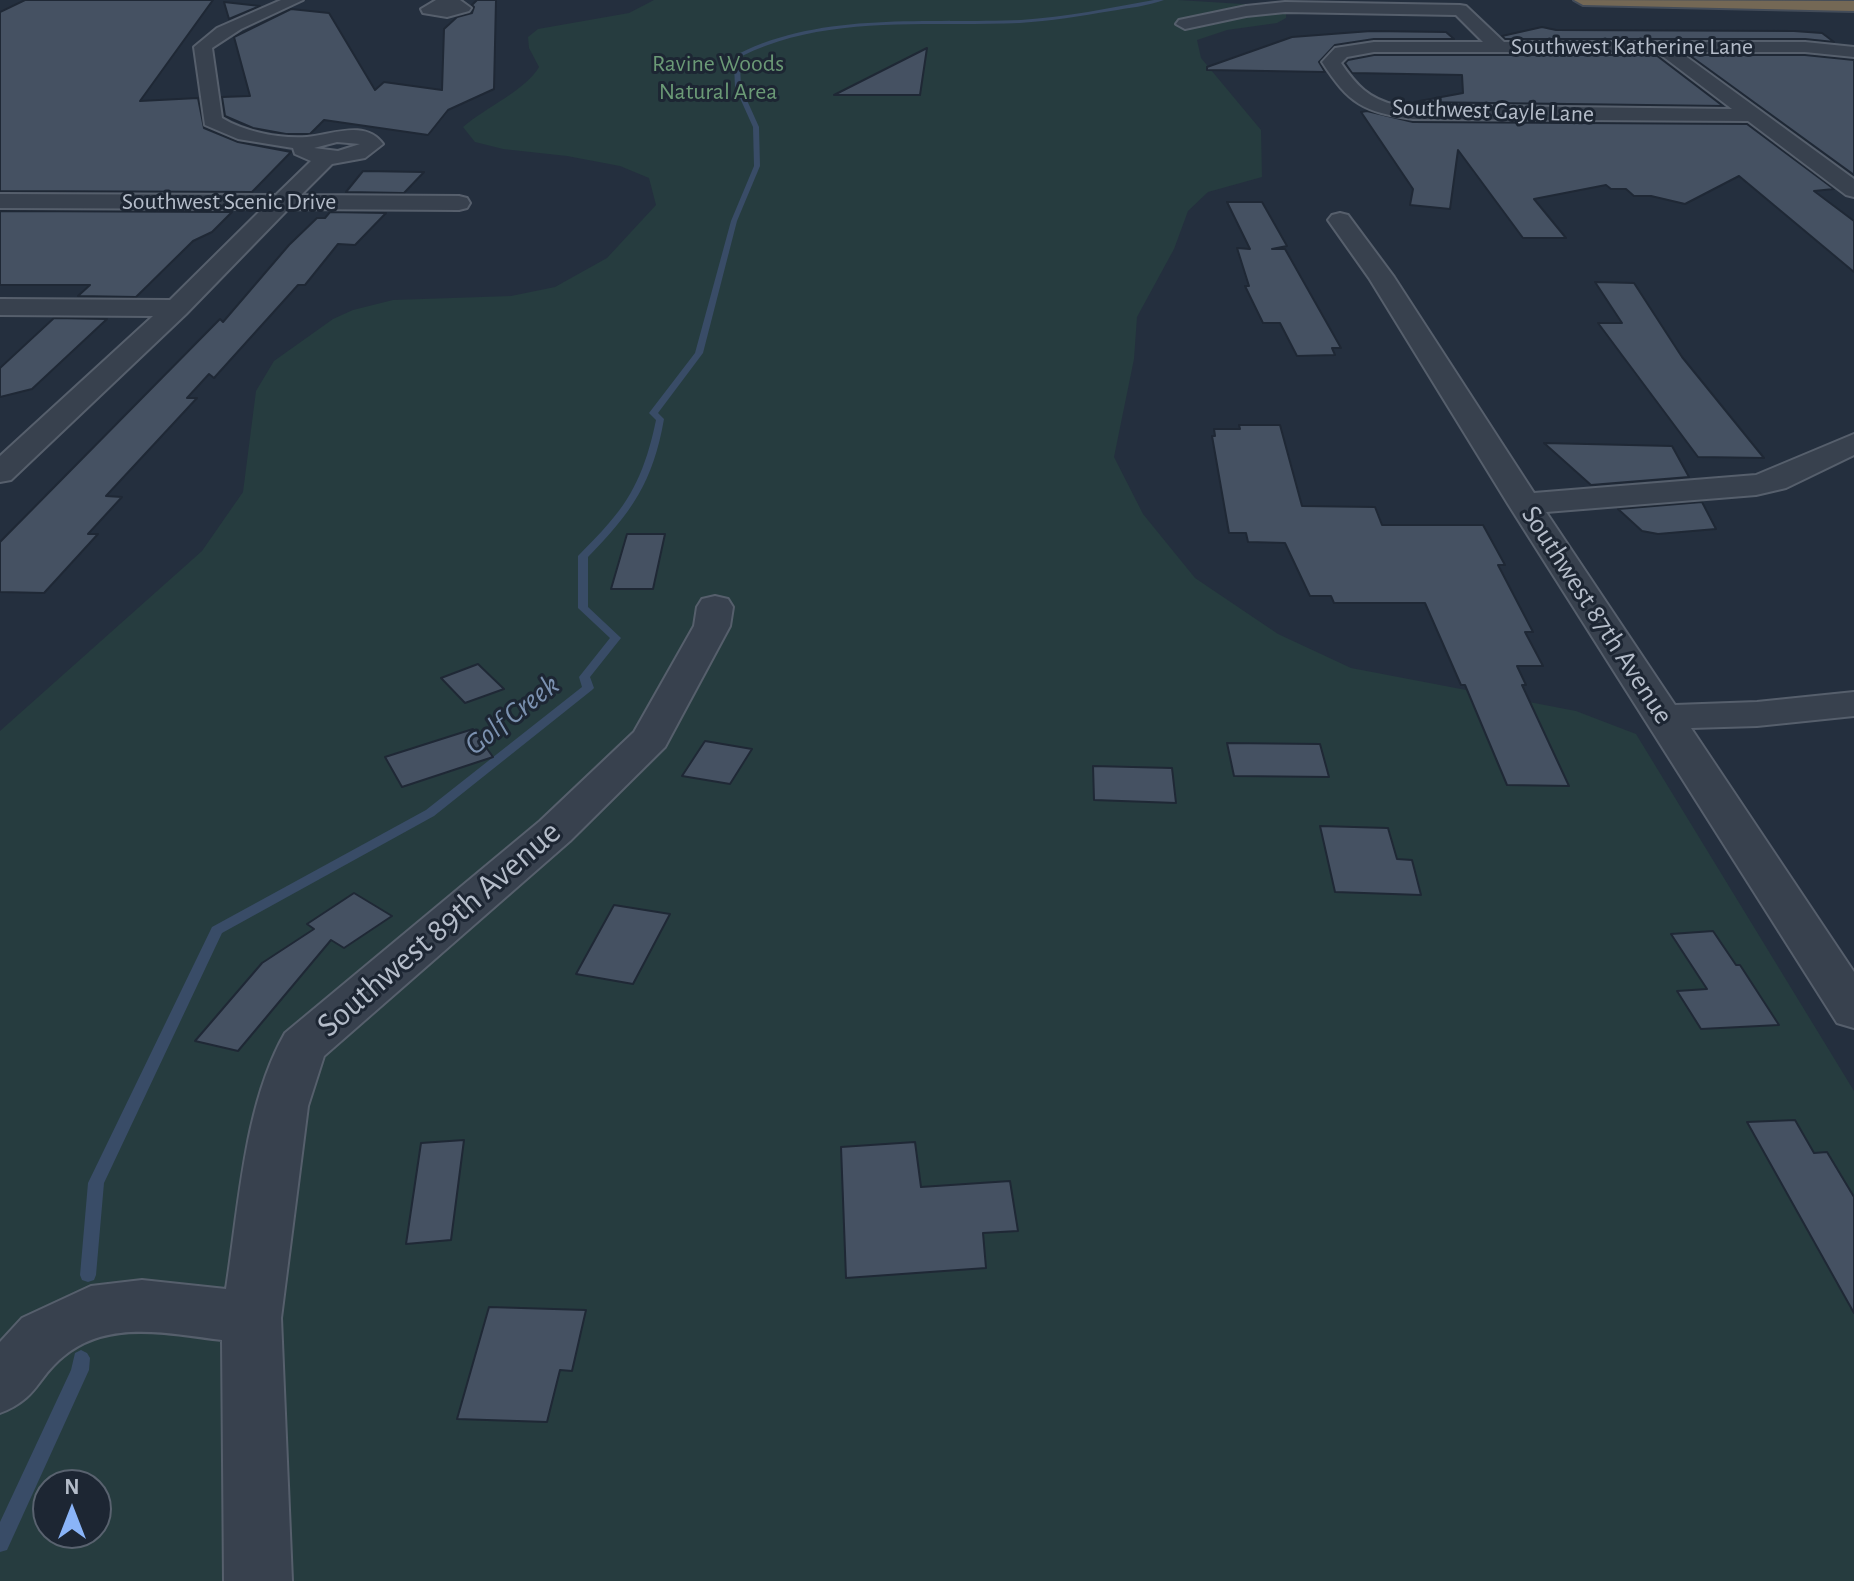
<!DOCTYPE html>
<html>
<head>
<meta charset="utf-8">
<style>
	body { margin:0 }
	#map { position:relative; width:1854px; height:1581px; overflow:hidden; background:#242f3e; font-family:"Alegreya Sans",sans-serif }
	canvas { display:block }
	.north { position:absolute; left:32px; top:1469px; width:80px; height:80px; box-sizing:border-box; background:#1d2633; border:2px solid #59626f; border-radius:50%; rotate:0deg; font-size:22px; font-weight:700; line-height:32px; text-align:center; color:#b4bcc9 }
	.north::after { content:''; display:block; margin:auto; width:28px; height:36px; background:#8ab4f8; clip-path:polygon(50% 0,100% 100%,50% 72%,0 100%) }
</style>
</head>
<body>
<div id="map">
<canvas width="1854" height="1581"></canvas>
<div class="north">N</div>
</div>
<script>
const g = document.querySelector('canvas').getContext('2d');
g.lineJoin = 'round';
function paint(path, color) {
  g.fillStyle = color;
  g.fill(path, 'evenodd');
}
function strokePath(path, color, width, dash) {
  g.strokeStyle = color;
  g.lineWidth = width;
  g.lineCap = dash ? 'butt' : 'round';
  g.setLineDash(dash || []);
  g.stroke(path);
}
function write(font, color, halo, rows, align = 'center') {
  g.font = font + ' "Alegreya Sans",sans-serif';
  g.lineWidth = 6;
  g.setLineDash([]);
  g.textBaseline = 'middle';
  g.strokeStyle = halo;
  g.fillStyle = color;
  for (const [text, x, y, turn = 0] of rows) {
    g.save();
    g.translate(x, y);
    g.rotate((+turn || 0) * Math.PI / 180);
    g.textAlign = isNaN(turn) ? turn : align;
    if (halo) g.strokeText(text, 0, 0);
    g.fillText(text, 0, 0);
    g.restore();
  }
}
paint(new Path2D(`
	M654,0h524l81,5 27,8v5l-9,5 -50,7 -30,10 4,18 60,72 1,47 -54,15 -20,19 -14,38 -37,68 -3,42 -20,98 29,57 52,64 83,56 73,34 225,43 60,23 218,357v490h-1854v-850l202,-180 41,-59 13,-101 18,-30 59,-42 20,-9 40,-10 118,-4 44,-9 52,-29 49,-53 -7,-27 -29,-12 -53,-10 -64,-7 -28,-7 -12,-15c22,-19 64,-38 76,-60l-10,-19 -1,-11 10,-8 91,-16zM48,1485h48v48h-48z`), '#263c3f');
paint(new Path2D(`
	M1154,0h10c-16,6 -36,8 -53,11 -30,5 -61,10 -91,12 -90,4 -195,-9 -278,33l-2,9 1,22 18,40 1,39 -23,55 -34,132 -45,60 6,6c-11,63 -32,93 -76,138v50l33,31 -31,39 4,11 -2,2 -158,126 -212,117 -118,250 -8,92 -2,5 -6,2 -6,-2 -2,-5 8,-92 124,-256 214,-117 156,-123 -3,-10 31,-39 -32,-30v-52c10,-11 21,-21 31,-33 27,-30 39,-64 47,-103l-7,-7 46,-60 36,-132 23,-55 -1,-39 -18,-40 -1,-22 4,-11c86,-43 190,-30 283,-34 45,-3 89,-12 133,-20z
	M81,1350l6,3 3,5 -1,12 -82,180 -7,2v-30l71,-152 4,-17z`), '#394c67');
const building = new Path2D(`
	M25,0h188l-73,101 58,-3 6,30 34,14 53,10 -39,40 -252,-1v-179z
	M477,0h19l-2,89 -46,21 -20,25 -104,-15 -14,14h-24l-33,-6 -28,-12 -3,-19 28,-1 -16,-59 57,-28 38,4 46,77 9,-8 58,8 2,-61 13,-12 15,-4 2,-6 -2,-2z
	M224,2l36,4 -31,13z
	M1542,27l14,3 238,1 28,2 12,9 -29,-3h-300l-3,-3z
	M1371,31l75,1 8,7h-80l-39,6 -16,17 6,10 -118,-2v-3l85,-30z
	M927,48l-7,47h-86z
	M1374,55h282l67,51 -309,-4 49,-9 -1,-18 -110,-2 -7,-10 3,-3z
	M1689,55h116l49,5v115z
	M1367,111l46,11 334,2 87,65 -20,2 40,30v51l-115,-96 -54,28 -34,-8h-17l-8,-7h-15l-5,-4 -72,14 32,39h-43l-65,-88 -8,59 -40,-4 3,-16 -52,-77z
	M363,171l61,1 -20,21 -58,-1z
	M1227,202h35l25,44 -15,3h13l56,99h-9l3,7 -38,1 -17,-33h-17l-18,-37h4l-12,-38 13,1z
	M0,211l232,1 -20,20 -19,9 -57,56 -58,-1 12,-11h-90z
	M330,212l56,1 -31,32 -17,-1 -33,41h-7l-84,93 -5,-4 -22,24h10l-91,98 16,1 -34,37h10l-54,59 -44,-1v-50l220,-223 3,3 66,-77 28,-27h8z
	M1595,282l39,1 48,74 82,101 -66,-1 -100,-134h24z
	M54,318l53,1 -75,70 -32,8v-29z
	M1239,425h41l22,81 73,1 7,18h101l22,40h-7l35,67h-8l18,34h-26l9,19h-4l47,101 -62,-1 -42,-100h-4l-36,-82h-91l-3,-7h-21l-25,-53 -37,-1 -2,-9h-17l-17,-97h3l-1,-7h26z
	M1544,443l128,3 17,31 -98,8z
	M1702,502l14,27 -58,5 -16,-3 -24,-22z
	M627,534h38l-12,55h-42z
	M478,664l26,25 -39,14 -24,-25z
	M473,729l20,28 -91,30 -17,-30z
	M705,741l47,8 -22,35 -48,-8z
	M1227,743l93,1 9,33 -95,-1z
	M1093,766l79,2 4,35 -82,-3z
	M1320,826l68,2 9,31 15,1 9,35 -86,-3z
	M354,893l38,23 -48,32 -13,-8 -93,111 -43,-10 67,-78 52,-34 -7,-5z
	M614,905l56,9 -37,70 -57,-10z
	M1713,931l23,34h4l39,60 -78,4 -24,-38 30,-2 -36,-55z
	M1795,1120l19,33 13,-1 27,45v116l-107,-191z
	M464,1140l-13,100 -45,4 15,-101z
	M915,1142l6,45 89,-6 8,50 -35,2 3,35 -140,10 -5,-131z
	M489,1307l97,3 -14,61 -12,-1 -13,52 -90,-3z`);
paint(building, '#455162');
strokePath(building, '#1f2835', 2);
const street = new Path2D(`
	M281,0h22l-62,29 -29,19 10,70c23,14 58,21 85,19 25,-2 58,-18 76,7l-18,14 -33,6 -31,31 158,1 8,2 3,5 -3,5 -8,2 -171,-1 -102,105 -175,166 -11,2v-26l153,-140 -153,-1v-16l170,1 92,-91 -262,-1v-14l276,1 35,-34 -16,-7 -2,-6 -55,-9 -33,-14 -11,-78 23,-19zM337,142l23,2 -22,7 -24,-3z
	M436,0h24l11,8 -2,3 -22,6 -24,-4 -2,-4z
	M1285,2l175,3 6,1 38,36h301l49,5v10l-49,-5h-125l174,127v18l-8,-2 -98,-74 -335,-2c-50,-7 -64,-15 -91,-57l13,-14 39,-6h109l-27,-27 -171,-3 -39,4 -61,13 -9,-5 3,-4 67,-14zM1374,52h283l75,57 -336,-4c-27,-6 -40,-20 -55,-42l6,-6z
	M1340,213l8,2 46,62 140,216 222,-18 98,-41v21l-68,33 -30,7 -210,17 129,193 82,-3 97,-10v24l-97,10 -66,2 163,244v56l-17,-5 -329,-519 -139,-226 -41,-58 4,-5z
	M715,596l13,3 5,8 -3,19 -65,121 -95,94 -246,215 -16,50 -27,212 11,263h-68l-2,-241c-53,-6 -113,-21 -158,16 -28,22 -25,42 -64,57v-71l22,-24 69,-32 51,-6 84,9c13,-82 18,-184 59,-256l255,-212 94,-89 60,-106 3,-19 5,-8z`);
const highway = new Path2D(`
	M1574,0l280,1v10l-271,-6z`);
strokePath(street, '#565f6c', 4);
strokePath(highway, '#434c59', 4);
paint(street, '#38414e');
paint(highway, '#746855');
write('24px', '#b4bcc9', '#1d2633', [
	["Southwest Katherine Lane",1632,47],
	["Southwest Gayle Lane",1493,111,2],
	["Southwest Scenic Drive",229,202]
]);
write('24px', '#6b9a76', '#1d2633', [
	["Ravine Woods",718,64],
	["Natural Area",718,92]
]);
write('28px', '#b4bcc9', '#1d2633', [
	["Southwest 87th Avenue",1597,615,57]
]);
write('italic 30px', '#7c92b1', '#1d2633', [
	["Golf Creek",512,715,-38]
]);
write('34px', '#b4bcc9', '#1d2633', [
	["Southwest 89th Avenue",439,929,-41]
]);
</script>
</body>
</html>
